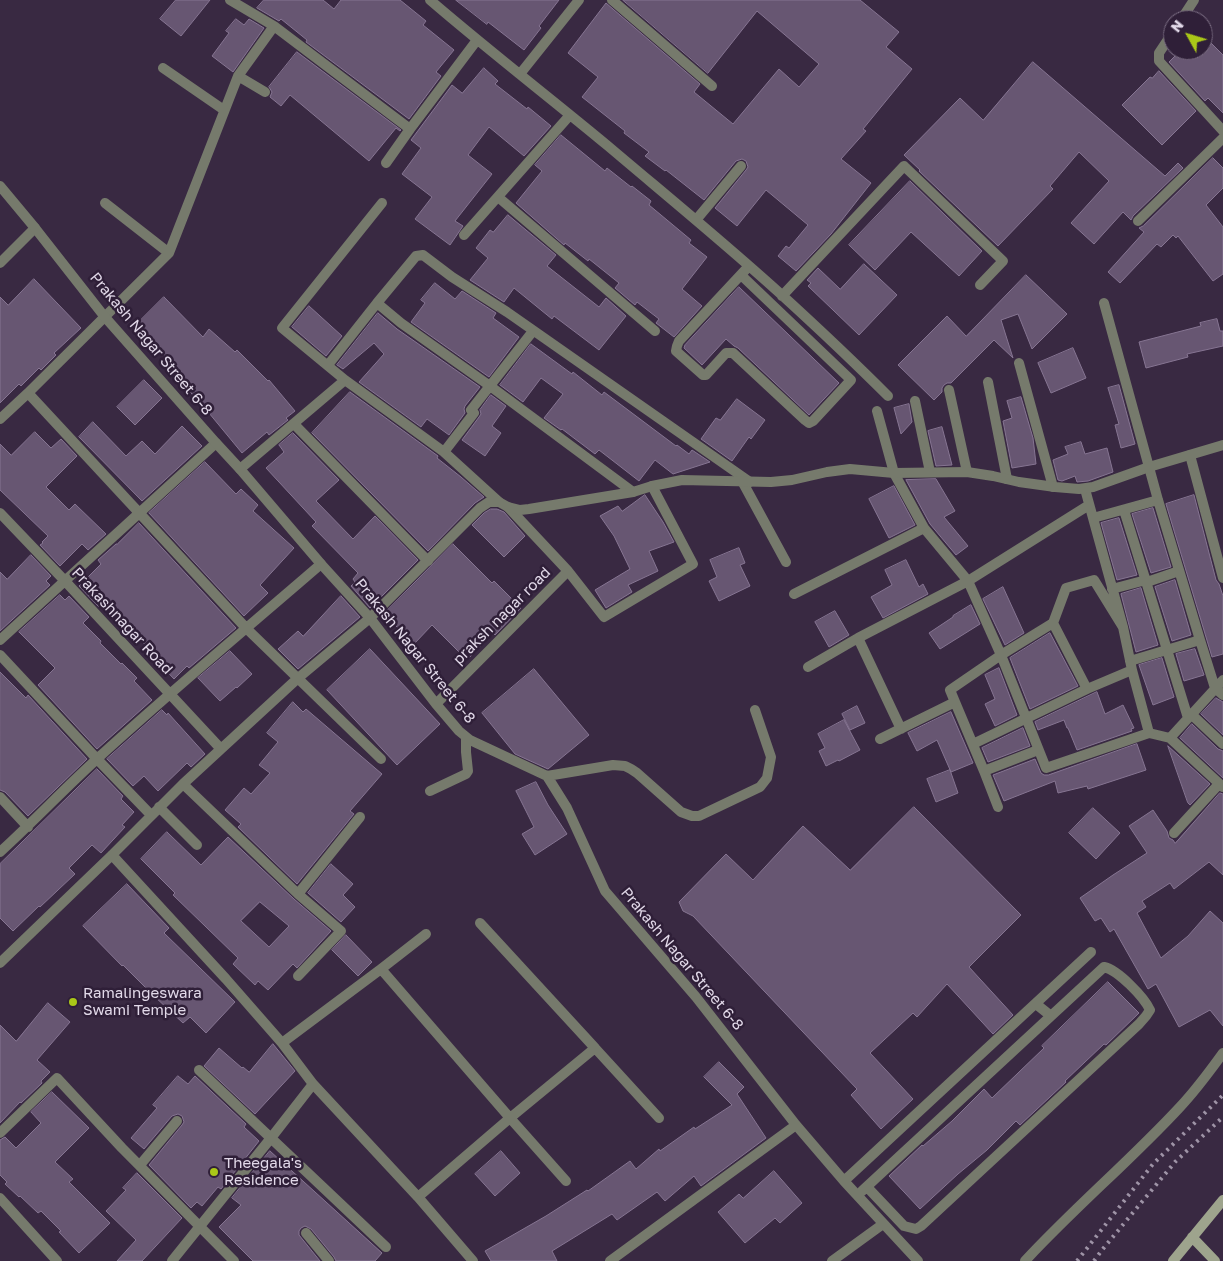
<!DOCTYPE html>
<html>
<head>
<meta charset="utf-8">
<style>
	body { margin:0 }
	#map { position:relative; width:1223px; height:1261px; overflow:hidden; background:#392942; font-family:"Golos Text",sans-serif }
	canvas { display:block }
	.north { position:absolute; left:1163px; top:10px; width:50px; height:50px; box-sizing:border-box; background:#2f1f38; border:1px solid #77697f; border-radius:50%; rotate:309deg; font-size:14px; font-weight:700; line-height:20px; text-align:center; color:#e2d9e9 }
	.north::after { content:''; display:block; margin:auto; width:18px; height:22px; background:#aac718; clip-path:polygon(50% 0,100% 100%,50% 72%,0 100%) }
</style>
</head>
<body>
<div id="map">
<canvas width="1223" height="1261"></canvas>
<div class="north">N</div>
</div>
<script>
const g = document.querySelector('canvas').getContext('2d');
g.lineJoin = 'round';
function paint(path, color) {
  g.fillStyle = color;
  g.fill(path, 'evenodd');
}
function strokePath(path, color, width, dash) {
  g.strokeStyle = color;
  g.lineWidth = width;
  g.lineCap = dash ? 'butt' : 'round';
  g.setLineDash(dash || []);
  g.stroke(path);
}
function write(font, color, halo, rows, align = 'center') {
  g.font = font + ' "Golos Text",sans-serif';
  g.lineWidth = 5;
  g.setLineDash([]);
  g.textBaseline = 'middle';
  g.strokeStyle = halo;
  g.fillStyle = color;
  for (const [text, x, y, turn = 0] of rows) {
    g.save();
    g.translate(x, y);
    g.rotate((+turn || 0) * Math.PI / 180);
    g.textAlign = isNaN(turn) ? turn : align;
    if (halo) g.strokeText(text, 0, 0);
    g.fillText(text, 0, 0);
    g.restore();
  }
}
const building = new Path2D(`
	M176,0h34l-29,36 -21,-17z
	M264,0h59l11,9 7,-9h59l26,21 -3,4 31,25 -18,22 5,4 -32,43 -103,-77 1,-2 -26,-21 -2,2 -22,-13z
	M456,0h103l-20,26 2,2 -17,22 -36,-28 -1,2z
	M623,0h237l39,32 -13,15 26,22 -49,60 3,2 -25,28 30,24 -40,51 -35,37 -18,-15 8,-10 3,2 19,-23 -42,-35 -29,36 -22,-18 31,-38 2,-3 -2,-6 -4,-2 -6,2 -32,39 -38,-30 -1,1 -20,-15 4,-4 -25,-19 1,-2 -43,-34 16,-20 -30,-24 38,-50 94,81 -6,8 39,32 46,-55 20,18 20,-23 -62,-53 -49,62z
	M236,19l8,6 5,-6 15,9 -31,44 -21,-16 17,-23 -3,-2z
	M1203,35l20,20v58l-15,-15 -3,3 -36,-39 12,-12h22z
	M297,52l104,78 -1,1 -4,-3 -27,33 -79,-66 -9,11 -11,-9 2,-5 -3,-5z
	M1033,62l132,114 13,-13 5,5 -50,48 -2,4 -8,-8 -29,32 -23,-21 38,-42 -30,-29 -29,34 3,3 -55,57 -79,-75 1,-1 -16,-15 56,-57 23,22z
	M484,68l14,13 -3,3 32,25 1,-2 23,19 -27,30 -35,-29 -21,28 24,19 -37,47 8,5 -13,19 -35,-26 17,-22 -30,-23 19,-26 -10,-8 41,-55 10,8z
	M1159,71l37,40 -34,34 -40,-40 28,-28 2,1z
	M561,135l44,36 2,-3 24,19 1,-1 19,15 -2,4 42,35 -2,3 18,14 -25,32 20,17 -28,31 -18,-14 3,-4 -22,-17 -2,3 -20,-17 4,-5 -30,-24 -1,2 -23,-18 -1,2 -48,-42 26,-32 -7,-6z
	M1213,158l10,10v20l-17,17 17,22v47l-10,7 -35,-45 -2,2 -3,-3 -12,12 -4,-3 -37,39 -12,-11 36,-40 -5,-4 4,-2z
	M910,181l72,70 -23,25 -48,-44 -36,38 -26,-25z
	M508,215l48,40 -9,11 52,41 7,-9 20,18 -27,34 -45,-34 -2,3 -38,-31 -10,14 -34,-22 18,-22 -12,-10 14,-18 3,2z
	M864,264l33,31 -38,40 -51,-49 3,-3 -4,-3 11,-12 22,21z
	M1026,275l41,39 -35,35 -14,-35 -17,6 12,38 -19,-18 -43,43h-4l-3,2 -2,3v4l-8,8 -36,-35 49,-49 19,20z
	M34,279l47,49 -27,25 2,2 -15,15 -2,-2 -18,18 -2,-2 -19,19v-106l8,8z
	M435,283l20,16 7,-8 34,22 -3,5 26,19 -30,40 -78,-55 14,-19 -4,-3z
	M739,287l100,96 -30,32 -71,-67 -4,-2 -8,-7 -24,26 -18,-17 1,-3z
	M164,297l39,40 6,-8 26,23 2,-2 31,31 1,-1 26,31 -9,7 2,2 -19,15 -2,-3 -25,21 -38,-46v1l-31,-36 3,-5 -41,-41z
	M309,306l33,30 -16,20 -34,-29z
	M378,313l19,16 83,58 -15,19 -1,3 1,4 -16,22 -22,-16 -6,8 -62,-45 25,-28 -10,-11 -31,26 -6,-4z
	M1217,319l3,12h3v15l-36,8 1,3 -42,11 -7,-26 62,-16 -1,-3z
	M531,344l41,30 1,-2 29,23 2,-3 72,54 1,-1 12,9 3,-4 18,12 -37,12 -18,-14 -16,21 -40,-31 -4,4 -33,-25 -1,1 -17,-12 19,-24 -22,-16 -18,24 -23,-17z
	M1073,348l13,30 -35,15 -13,-30z
	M144,380l18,18 -27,27 -18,-18z
	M1119,385l16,59 -14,4 -6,-23 4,-1 -11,-36z
	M350,392l88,64 -1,2 24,19 23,20 -9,6 -47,48 -116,-118z
	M491,395l15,11 -14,20 9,7 -16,23 -23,-16 17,-23 2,-3 -1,-4z
	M1021,397l12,41 3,26 -24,4 -9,-47 9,-3 -5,-17z
	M737,399l28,21 -14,19 -2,-2 -17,24 -31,-22 15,-21 4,2z
	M909,404l3,18 -11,12 -7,-26z
	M93,422l33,34 16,-15 13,13 27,-28 20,20 -60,55 -63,-64z
	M942,427l10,38 -16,1 -8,-35z
	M35,432l16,16 10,-9 16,17 -31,31 23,23 6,-6 31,30 -18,16 -6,-6 -22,22 -20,-21 3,-2 -1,-1 6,-6 -48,-46v-46l11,11z
	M293,433l46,47 -23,21 37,38 22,-23 43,44 -48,48 -19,-22 4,-4 -2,-3 5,-6 -46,-47 4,-4 -50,-54 18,-16 -5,-7z
	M1081,442l4,12 22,-6 6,24 -25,9 -11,1 -2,-6 -13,5 -4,-1 -5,-20 15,-6 -3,-7z
	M205,462l31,32 5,-5 17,16 -5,6 41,37 -34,37 8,8 -24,23 -95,-103z
	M936,479l19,32 -11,6 24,29 -12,9 -26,-31 -24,-44z
	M894,486l21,39 -26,13 -20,-39z
	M645,495l18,27 11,20 -25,9 9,20 -30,14 4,7 -26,16 -11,-18 35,-21 -16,-33 -14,-20 18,-10 4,5z
	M1194,495l22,85 3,4 4,12v58l-11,3 -46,-153z
	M1153,508l18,59 -20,6 -19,-59z
	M491,509h6l7,3 21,24 -21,21 -32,-32 12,-12z
	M1119,518l18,57 -20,5 -16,-57z
	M139,523l97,105 -47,40 -2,-2 -13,13 -19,-20 2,-2 -41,-42 -13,-12 -4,4 -20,-21 22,-22 -3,-4 18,-16h1z
	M453,544l39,39 2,-2 27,27 -26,27 -2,-2 -26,27 -35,-35 -18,19 -30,-30z
	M739,548l6,15 -5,2 10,21 -31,15 -10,-20 8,-4 -7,-17z
	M31,555l20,21 -5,5 4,4 -50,46v-59l7,7z
	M906,560l13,27 4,-3 5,10 -45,24 -12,-21 21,-12 -7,-15z
	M1175,580l16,55 -19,6 -17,-54z
	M1003,587l21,46 -19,12 -22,-46z
	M1141,588l17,57 -22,7 -15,-58z
	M60,595l5,5 4,-4 20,21 -6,6 18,18 -1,2 21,21 1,-1 15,15 -3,3 18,19 -55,49 -59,-64 17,-17 -36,-36z
	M341,596l19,21 -62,52 -20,-20 20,-18 5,5z
	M971,605l9,19 -40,25 -11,-16 24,-16v-1z
	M835,611l14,24 -20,12 -14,-25z
	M1050,633l28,53 -48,23 -20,-51z
	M370,649l70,75 -43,41 -70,-75z
	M1195,649l9,26 -20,6 -8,-27z
	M230,651l22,23 -15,14 -1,-1 -16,14 -22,-23z
	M1162,658l12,39 -21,8 -14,-40z
	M999,668l18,47 -22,11 -10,-22 10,-5 -10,-24z
	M534,669l55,66 -41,34 -33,-15 -33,-41z
	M0,672l26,26 2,-3 59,64 -59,57 -23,-24 -5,-2z
	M1097,692l8,22 18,-9 11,23 -3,1 1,2 -55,19 -9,-22h-1l-3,-8 -26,10 -3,-8z
	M1216,698l7,4v33l-22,-21z
	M293,702l10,10 3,-3 76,65 -32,37 4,3 -57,70 -59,-57 3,-3 -16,-14 19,-22 7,6 19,-21 -11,-8 19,-23 -11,-9z
	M857,706l8,17 -15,7 -8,-16z
	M162,710l5,5 1,-2 37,41 -14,13 -4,-4 -29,28 -14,-15 -11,10 -26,-27z
	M951,712l22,51 -22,9 -14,-32 -20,11 -9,-18z
	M844,720l16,30 -21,11 -1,-1 -12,6 -7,-15 6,-3 -7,-14z
	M1192,724l26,25 5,2v27l-43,-40z
	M1023,728l7,18 -42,16 -6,-14z
	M1137,744l9,26 -58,19 -1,-3 -29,7 -3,-12 -51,20 -11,-26 42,-16 6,14 3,2h4z
	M1168,746l42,38 -20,21 -2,-2z
	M97,769l26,27 -2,3 13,13 -12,13 3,2 -24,26 -9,-8 -23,23 6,6 -35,33 -1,-1 -26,25 -13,-13v-54z
	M950,770l8,23 -22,9 -9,-23z
	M536,782l12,23 19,29 -32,21 -13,-21 12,-7 -18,-36z
	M1220,793l3,1v81l-14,-13 -35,27 -4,-6 -28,18 4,6 -9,6 24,45 27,-22 22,-25 13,12v103l-13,-16 -31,17 -23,-43 -8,5 -34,-60 -4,3 -9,-14 -6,3 -15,-23 33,-23 34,-22 -18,-27 24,-16 14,21 2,7 4,2 2,3z
	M914,807l107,108 -52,52 44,48 -20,19 -46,-50 -30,33 -4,-4 -43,40 43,46 -32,30 -30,-34 6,-6 -164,-173 -10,-5 -4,-9 47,-48 27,26 50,-54 47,44z
	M1093,808l27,25 -24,26 -27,-26z
	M167,832l34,33 27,-28 66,62 37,32 -34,37 -4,-4 -25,26 -10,-9 -3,4 -22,-21 5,-6 -65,-63 2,-2 -34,-34zM260,902l29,24 -20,21 -28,-26z
	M331,864l22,20 -10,11 12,12 -14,15 -33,-29z
	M127,884l42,44 -5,5 71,69 -29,31 -16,-16 -7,6 -29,-27 -31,-31 -1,1 -39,-40z
	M346,935l26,27 -14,14 -26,-26z
	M1108,982l31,31 -33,32 -2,-1 -39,37 1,1 -46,43 -4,-4 -29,29 -29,24 -38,35 -31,-33 33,-31 1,1 29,-25 32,-32 8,9 52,-50 -2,-2z
	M48,1003l22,19 -33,38 13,12 -9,9 1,2 -21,20 -1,-1 -20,21v-98l16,16z
	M273,1044l22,27 -40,43 -51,-48 15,-18 23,20 1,-1 6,5z
	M719,1062l25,25 -7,7 29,44 -65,48 -7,-10 -29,25 -8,-9 -40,28 -5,-6 -60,37 5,10h-66l-6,-10 61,-35 41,-26 1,1 42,-30 6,8 23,-20 1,2 34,-24 1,2 37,-24 -28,-28z
	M178,1076l10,8 7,-8 51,48 -2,3 15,14 -38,48 -3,-2 -16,19 -5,-4 -6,6 -42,-43 33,-40 2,-3 -2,-6 -4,-2 -6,2 -28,33 -13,-11 26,-30 -4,-3z
	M52,1092l37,36 -34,34 18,17 -4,3 41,41 -31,30 -20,-21 2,-1 -20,-20 -3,2 -18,-17 -1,1 -14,-13 2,-2 -7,-7v-35l5,-3 11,11 25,-25 -10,-11z
	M270,1151l112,102 -7,8h-39l-2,-4 -23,-28 -6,-3 -4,2 -2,3v4l21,26h-67l-34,-34 22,-22 -9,-7z
	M501,1151l19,22 -25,23 -20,-22z
	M774,1171l28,32 -22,20 -5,-5 -30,25 -27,-31 21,-18 4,4z
	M137,1173l45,45 -40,43h-25l19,-21 -30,-29 20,-21 -3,-2z`);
paint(building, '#675672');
strokePath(building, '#867592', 1);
strokePath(new Path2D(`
	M230,0l44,26 136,103 67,-89
	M430,0c58,50 119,97 178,146 59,50 119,99 176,151 35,32 70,65 104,99
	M612,0l100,86
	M1181,20l13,-20
	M1173,32l-14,21v8l64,70
	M163,68l61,42
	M520,74l59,-74
	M238,76l27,16
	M386,163l24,-34
	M498,197l157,134
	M105,203l64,50
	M696,220l45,-54
	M1138,221l85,-83
	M464,235l106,-120
	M0,263l35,-35
	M741,275l110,105 -38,41 -4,2 -4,-3 -72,-67h-7l-20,22h-3l-27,-24 1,-5 2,-5 70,-75
	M782,296l122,-130 99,95 -23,24
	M377,303l24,20 89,63 143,106
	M1104,303l54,197 42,140 15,48 8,7
	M1019,363l34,124
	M328,365l49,-62 39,-47 7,-1 29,22 55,35 243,170
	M345,380l-63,-52 100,-125
	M988,382l19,97
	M949,390l18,82
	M28,393l218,235 135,131
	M915,401l15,71
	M877,411l17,62 30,55 44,53 33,74 45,113 103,-35 21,5 53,-58
	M0,419l28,-26 141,-140 69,-177 36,-50
	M294,424l134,137
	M444,452l30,-39 -3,-3 62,-79
	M1190,455l33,123
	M240,469l105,-89 99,72 55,50
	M742,481l44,81
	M1085,489l38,138 9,43 17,63
	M508,507l60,64 36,46 89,-53 -41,-78
	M1124,510l64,208
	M0,513l65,68 156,168
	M1093,518l65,-18
	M1112,589l34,-9 1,2 32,-11
	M794,594l130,-66
	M1053,623l34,66
	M858,638l43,91
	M0,640l216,-197
	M0,655l97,104 54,56
	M1130,661l70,-21
	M808,667l50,-29 110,-57 121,-76
	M955,702l29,69 14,36
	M436,704l132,-133
	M1191,714l32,30
	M1170,738l53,49
	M880,739l75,-37 -5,-12 51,-35 52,-32 13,-35 28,-8 29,47
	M973,744l114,-55 45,-19
	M984,771l54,-21
	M547,776l66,-11 12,1 6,3 6,4 44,39 11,4h7l61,-29 7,-9 4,-21 -16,-47
	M183,784l115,110 43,37 -43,45
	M430,791l36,-17 2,-3 -2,-19v-15
	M0,797l28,30
	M159,807l38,38
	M1174,833l45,-49
	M0,852c34,-31 65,-64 98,-94 73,-67 149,-130 223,-194
	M112,855l114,124 56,64 31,41 105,113 55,64
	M298,894l62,-77
	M0,963l112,-108 71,-71 114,-105 73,-61 66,86 23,27 11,9 77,36 20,32 38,83 91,106 100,128 48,56 74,80
	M381,969l129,149 85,-70 -115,-125
	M282,1043l99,-74 45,-35
	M595,1048l64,70
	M199,1070l187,177
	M0,1133l57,-55 65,70 112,113
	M140,1165l37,-44
	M844,1181l247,-229
	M867,1187l37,39 12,3 5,-3 218,-202 7,-8 4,-6c-6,-13 -32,-40 -46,-43l-53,49
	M862,1191l189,-175 -15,-12
	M418,1197l92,-79 56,63
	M0,1198l57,63
	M306,1233l23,28
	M172,1261l99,-123 42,-54
	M610,1261l186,-136
	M832,1261l51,-37
	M1025,1261c50,-54 106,-101 155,-154 16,-17 30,-36 43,-54`), '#767a6c', 10);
strokePath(new Path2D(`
	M0,186l35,42 69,88 112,127 24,26 81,95 49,54 110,-110 9,-6h10l9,5 12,3 9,-1 104,-17 19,-6 30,-6 89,2 21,-2 35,-8 23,-3 44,4 73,-1 26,4 26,6 36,5 24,2 14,-2 56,-20 74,-22`), '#767a6c', 10);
strokePath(new Path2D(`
	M1192,1237l23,24
	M1173,1261l50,-61`), '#9ea48d', 10);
strokePath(new Path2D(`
	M1077,1261l76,-97 70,-69
	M1094,1261l8,-11 73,-88 48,-45`), '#9f94a7', 4, [2.5, 5]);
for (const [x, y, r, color] of [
	[73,1002,5,"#aac718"],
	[214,1172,5,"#aac718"]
]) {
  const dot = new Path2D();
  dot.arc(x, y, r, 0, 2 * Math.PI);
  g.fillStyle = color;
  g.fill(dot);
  strokePath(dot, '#2f1f38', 2);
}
write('15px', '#e2d9e9', '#2f1f38', [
	["Prakash Nagar Street 6-8",151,344,50],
	["praksh nagar road",502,616,-45],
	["Prakashnagar Road",122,621,47],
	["Prakash Nagar Street 6-8",415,651,51],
	["Prakash Nagar Street 6-8",682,959,50]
]);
write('15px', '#e2d9e9', '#2f1f38', [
	["Ramalingeswara",83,993],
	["Swami Temple",83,1010],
	["Theegala's",224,1163],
	["Residence",224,1180]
], 'left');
</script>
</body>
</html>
